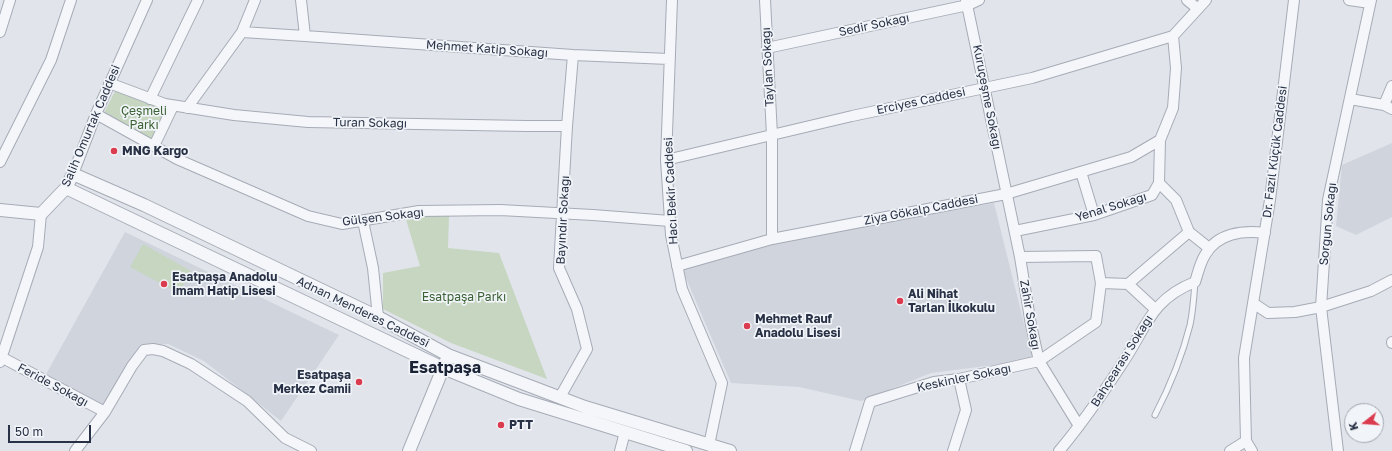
<!DOCTYPE html>
<html>
<head>
<meta charset="utf-8">
<style>
	body { margin:0 }
	#map { position:relative; width:1392px; height:451px; overflow:hidden; background:#e1e5eb; font-family:"Golos Text",sans-serif }
	canvas { display:block }
	.north { position:absolute; left:1344px; top:403px; width:40px; height:40px; box-sizing:border-box; background:#f1f4f8; border:1px solid #a1a6b0; border-radius:50%; rotate:253deg; font-size:11px; font-weight:700; line-height:16px; text-align:center; color:#283145 }
	.north::after { content:''; display:block; margin:auto; width:14px; height:18px; background:#db3b4e; clip-path:polygon(50% 0,100% 100%,50% 72%,0 100%) }
	.scale { position:absolute; left:8px; top:425px; width:83px; height:18px; box-sizing:border-box; border:2px solid #283145; border-top:0; padding-left:5px; font-size:12px; line-height:14px; white-space:nowrap; color:#283145; -webkit-text-stroke:3px #f1f4f8; paint-order:stroke }
</style>
</head>
<body>
<div id="map">
<canvas width="1392" height="451"></canvas>
<div class="north">K</div>
<div class="scale">50 m</div>
</div>
<script>
const g = document.querySelector('canvas').getContext('2d');
g.lineJoin = 'round';
function paint(path, color) {
  g.fillStyle = color;
  g.fill(path, 'evenodd');
}
function strokePath(path, color, width, dash) {
  g.strokeStyle = color;
  g.lineWidth = width;
  g.lineCap = dash ? 'butt' : 'round';
  g.setLineDash(dash || []);
  g.stroke(path);
}
function write(font, color, halo, rows, align = 'center') {
  g.font = font + ' "Golos Text",sans-serif';
  g.lineWidth = 3.5;
  g.setLineDash([]);
  g.textBaseline = 'middle';
  g.strokeStyle = halo;
  g.fillStyle = color;
  for (const [text, x, y, turn = 0] of rows) {
    g.save();
    g.translate(x, y);
    g.rotate((+turn || 0) * Math.PI / 180);
    g.textAlign = isNaN(turn) ? turn : align;
    if (halo) g.strokeText(text, 0, 0);
    g.fillText(text, 0, 0);
    g.restore();
  }
}
paint(new Path2D(`
	M1392,143v74l-36,18 -20,-9 6,-61z
	M994,203l39,157 -102,13 -70,28 -62,-14 -68,-4 -49,-114 88,-26z
	M125,232l214,103 -58,86 -77,-60 -36,-17 -26,1 -12,15 -26,48 -59,-32z`), '#cfd4dd');
paint(new Path2D(`
	M116,89l51,19 -16,32 -47,-27z
	M420,214l29,2 -1,32 51,5 48,126 -96,-36 -68,-34v-36l37,-7 -15,-50z
	M143,244l48,27 -12,22 -49,-26z`), '#c6d6c1');
const service = new Path2D(`
	M1155,415c15,-29 27,-58 35,-90 3,-14 4,-29 5,-43`);
const minor = new Path2D(`
	M301,0l4,36 268,19 96,4
	M672,0l-6,160 5,75 11,54 40,94 -13,62
	M765,0l7,135v104
	M966,0l54,257 11,68 8,36 40,65
	M1187,0l11,9
	M1349,0l21,3
	M0,32l10,-32
	M242,32l63,4
	M767,48l201,-43 11,-5
	M109,83l56,21 69,11 74,7 218,4h41
	M150,99l48,-99
	M1350,99l34,6 8,4
	M1384,105l8,-19
	M187,108l55,-76 13,-32
	M96,114l81,45 131,57 34,8 77,-13 81,-1 93,5 77,6
	M154,146l19,-40
	M666,160l186,-44 180,-38 141,-42
	M0,162l51,-102 20,-60
	M1081,172l13,43
	M73,174l23,-60 51,-114
	M1159,183l17,17 13,32 20,16
	M363,221l10,47 5,49
	M1015,231l79,-16 58,-20 7,-12 1,-43 13,-32 3,-40 -3,-32 33,-36
	M1020,257l76,-1 5,27 27,1 27,25
	M677,266l95,-27 234,-45 125,-37 29,-17
	M1128,284l61,-52
	M1253,303l15,10 27,-1 26,-5 50,-16 21,-11
	M1392,342v1
	M1,357l104,55
	M0,362l38,-115 3,-33
	M560,397l27,-48 -10,-40 -18,-41 8,-142 6,-71
	M75,451l30,-39 27,-46 12,-16 9,-1 10,2 28,13 56,37 38,37 26,13
	M620,451l5,-19
	M855,451l15,-49 64,-20 25,-3 80,-18 57,-39 5,-39
	M953,451l13,-41 -7,-31
	M1059,451c22,-26 42,-55 61,-84 26,-37 29,-67 75,-85 3,-9 5,-19 10,-27 12,-22 38,-25 60,-22
	M1230,451l16,-10
	M1252,451l-6,-10 -2,-83 26,-158 24,-200
	M1338,451l-17,-144 7,-107 43,-200`);
const tertiary = new Path2D(`
	M66,188l377,180 76,31 167,52
	M0,210l41,4 25,-26 7,-14 71,31 234,112 70,38 137,52 145,44
	M409,451l37,-90`);
strokePath(service, '#a6abb6', 7);
strokePath(minor, '#a6abb6', 12);
strokePath(tertiary, '#a6abb6', 14);
strokePath(service, '#f4f6f9', 5);
strokePath(minor, '#f4f6f9', 10);
strokePath(tertiary, '#f4f6f9', 12);
for (const [x, y, r, color] of [
	[114,151,4,"#db3b4e"],
	[164,284,4,"#db3b4e"],
	[900,301,4,"#db3b4e"],
	[747,326,4,"#db3b4e"],
	[359,382,4,"#db3b4e"],
	[501,425,4,"#db3b4e"]
]) {
  const dot = new Path2D();
  dot.arc(x, y, r, 0, 2 * Math.PI);
  g.fillStyle = color;
  g.fill(dot);
  strokePath(dot, '#f1f4f8', 1.5);
}
write('12px', '#283145', '#f1f4f8', [
	["Sedir Sokağı",874,25,-12],
	["Mehmet Katip Sokağı",487,49,4],
	["Taylan Sokağı",768,67,-93],
	["Kuruçeşme Sokağı",987,97,79],
	["Erciyes Caddesi",921,101,-12],
	["Turan Sokağı",370,123,1],
	["Salih Omurtak Caddesi",91,126,-67],
	["Dr. Fazıl Küçük Caddesi",1275,152,-83],
	["Hacı Bekir Caddesi",671,191,-93],
	["Yenal Sokağı",1111,207,-17],
	["Ziya Gökalp Caddesi",921,210,-11],
	["Gülşen Sokağı",383,217,-7],
	["Bayındır Sokağı",563,220,-87],
	["Sorgun Sokağı",1328,224,-84],
	["Adnan Menderes Caddesi",363,312,26],
	["Zahir Sokağı",1030,315,80],
	["Bahçearası Sokağı",1122,361,-58],
	["Keskinler Sokağı",964,378,-12],
	["Feride Sokağı",53,385,28]
]);
write('12px', '#3b6234', '#f1f4f8', [
	["Çeşmeli",144,111],
	["Parkı",144,125],
	["Esatpaşa Parkı",464,297]
]);
write('bold 12px', '#283145', '#f1f4f8', [
	["MNG Kargo",122,151],
	["Esatpaşa Anadolu",172,277],
	["İmam Hatip Lisesi",172,291],
	["Ali Nihat",908,294],
	["Tarlan İlkokulu",908,308],
	["Mehmet Rauf",755,319],
	["Anadolu Lisesi",755,333],
	["Esatpaşa",351,375,"right"],
	["Merkez Camii",351,389,"right"],
	["PTT",509,425]
], 'left');
write('bold 16px', '#1a2235', '#f1f4f8', [
	["Esatpaşa",445,368]
]);
</script>
</body>
</html>
